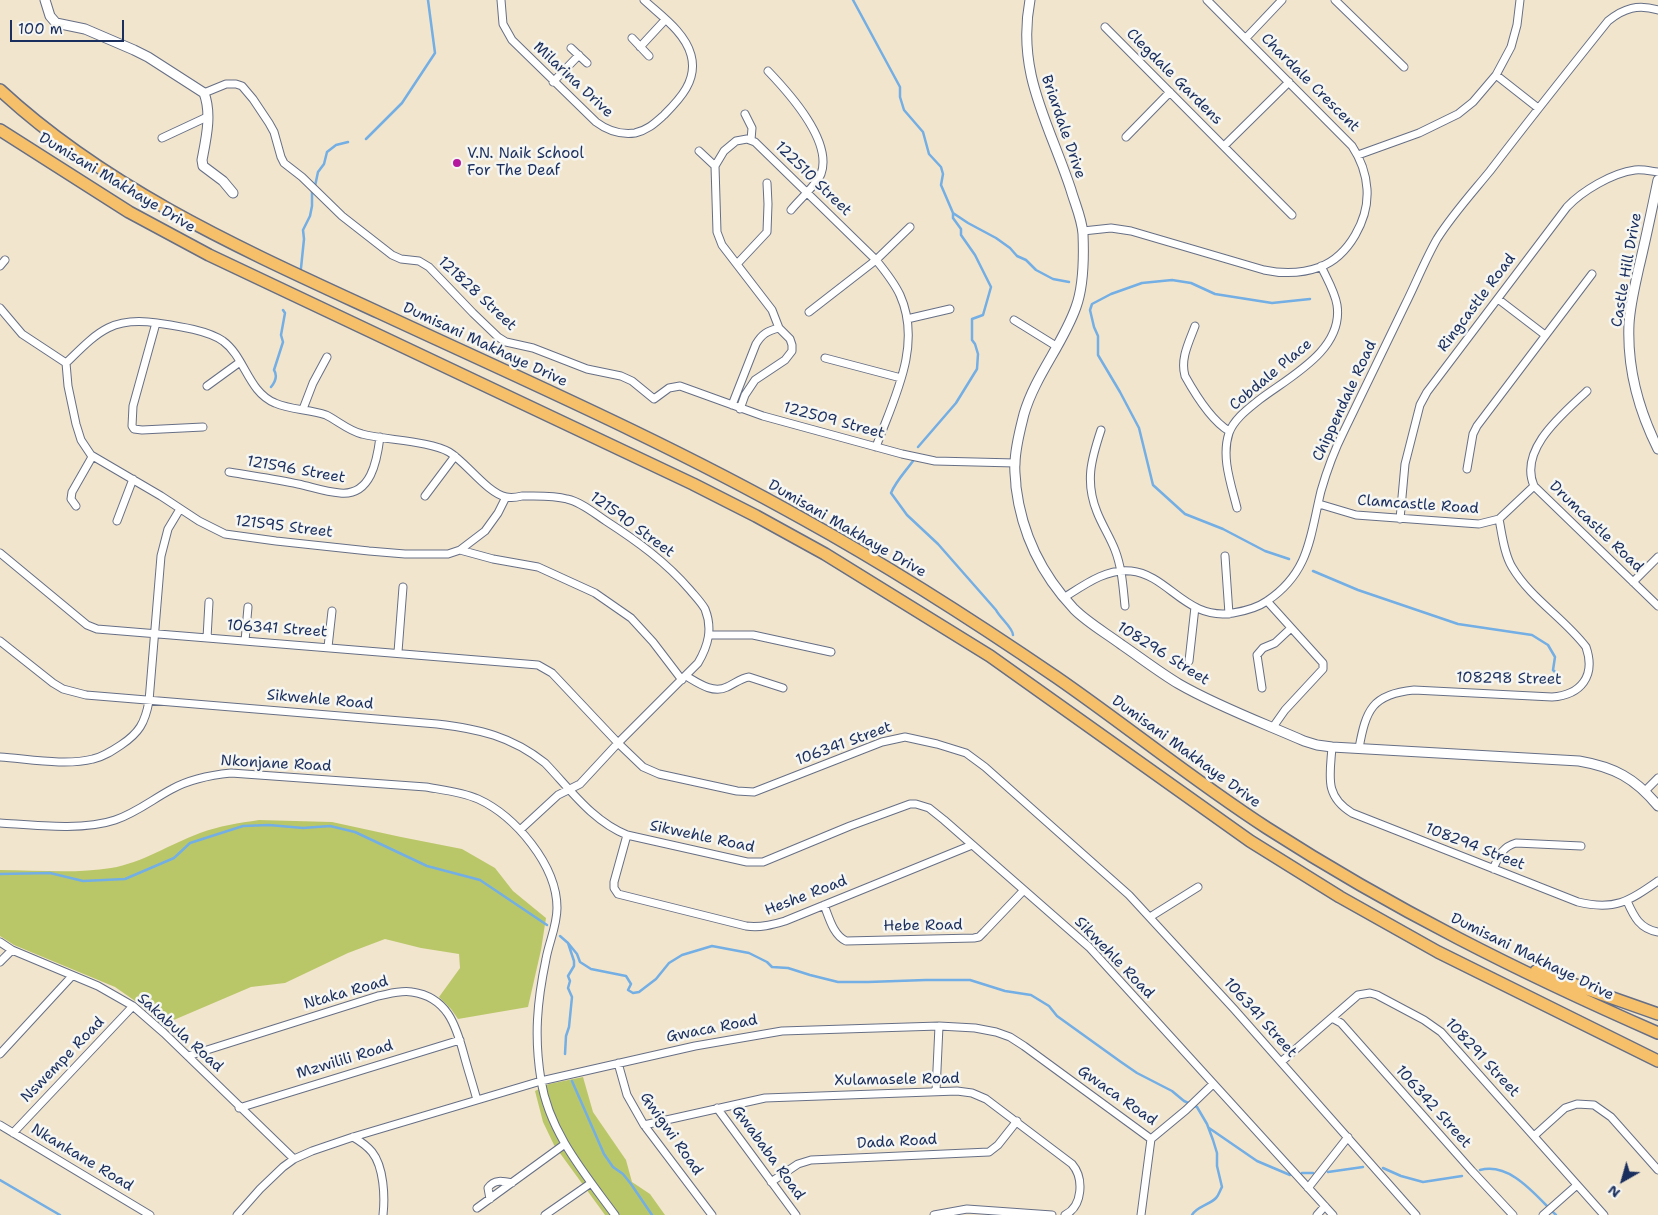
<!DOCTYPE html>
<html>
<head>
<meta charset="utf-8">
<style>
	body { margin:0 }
	#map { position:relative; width:1658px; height:1215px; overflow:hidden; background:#f2e5ce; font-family:"Shantell Sans",sans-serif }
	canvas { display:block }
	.north { position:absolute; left:1598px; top:1155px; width:50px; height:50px; -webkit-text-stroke:4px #f6f6f2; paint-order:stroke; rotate:218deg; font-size:14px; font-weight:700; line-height:20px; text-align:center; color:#1b2f5e }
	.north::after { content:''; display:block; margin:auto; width:18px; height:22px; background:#1b2f5e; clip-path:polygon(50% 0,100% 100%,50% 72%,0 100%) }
	.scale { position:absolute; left:10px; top:20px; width:114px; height:22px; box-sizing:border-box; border:2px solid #1b2f5e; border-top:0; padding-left:6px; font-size:15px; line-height:18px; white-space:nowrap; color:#1b2f5e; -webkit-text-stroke:4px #f6f6f2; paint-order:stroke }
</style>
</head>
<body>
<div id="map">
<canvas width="1658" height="1215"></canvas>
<div class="north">N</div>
<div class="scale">100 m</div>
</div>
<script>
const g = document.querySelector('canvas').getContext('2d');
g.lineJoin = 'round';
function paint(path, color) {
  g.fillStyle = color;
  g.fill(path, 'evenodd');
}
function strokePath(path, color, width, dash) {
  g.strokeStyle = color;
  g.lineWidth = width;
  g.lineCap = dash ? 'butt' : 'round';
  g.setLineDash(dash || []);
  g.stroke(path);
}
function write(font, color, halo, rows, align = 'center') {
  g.font = font + ' "Shantell Sans",sans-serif';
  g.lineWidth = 5;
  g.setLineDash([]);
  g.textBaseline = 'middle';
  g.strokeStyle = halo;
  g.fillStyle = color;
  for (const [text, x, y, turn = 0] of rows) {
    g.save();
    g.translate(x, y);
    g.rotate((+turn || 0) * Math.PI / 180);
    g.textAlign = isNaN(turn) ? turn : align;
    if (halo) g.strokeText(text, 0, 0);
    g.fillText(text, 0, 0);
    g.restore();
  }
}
paint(new Path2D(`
	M259,820l73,2 69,15 61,12 33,19 18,23 33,27 -5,32 -13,57 -70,12 -7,-10 -12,-12 21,-29 -1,-14 -38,-6 -36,-9 -37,14 -63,30 -34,4 -89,38 -24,-22 -23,-16 -101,-42 -14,-9v-66c36,0 75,4 111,-2 31,-5 59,-24 89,-35 19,-7 39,-10 59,-13z
	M583,1077l10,35 33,48 6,22 18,12 15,21h-60l-51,-70 -11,-23 -8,-31 14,-7z`), '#bac769');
strokePath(new Path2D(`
	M853,0l47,87v10l4,13 19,22 6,22 12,13 2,7 -2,11 12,28 15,10 28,15 14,10 7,8 9,4 10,10 17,9 16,3
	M366,139l36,-36 33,-50 -7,-53
	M315,186l3,-14 6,-8 3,-12 9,-7 12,-3
	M301,268l3,-29 -1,-9 7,-14 2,-10v-15
	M271,387c4,-5 7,-11 3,-17l9,-28 -2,-7 4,-22 -2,-3
	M918,447l38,-44 21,-34 1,-15 -3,-10 -3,-4v-21l11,-4 8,-28 -16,-32 -14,-20v-6l-8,-11v-5
	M913,461c-8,11 -17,20 -22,32l16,22 31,29 58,66c4,8 17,18 17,25
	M1289,559l-24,-8 -42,-22 -38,-15 -32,-29 -14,-57 -19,-36 -22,-37v-19l-4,-9 -4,-17 2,-6 19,-10 31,-11 30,-3 19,3 24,11 57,9 38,-4
	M1313,571l45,19 100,34 74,11 16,10 7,12 -2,13 4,4
	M0,874l50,-1 33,8 42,-2 49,-21 16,-15 53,-17 26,-1 34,3 27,-2 25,6 72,34 53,14 67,45
	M560,936l8,7 6,18v5l-6,10 2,5 -2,7 4,9 -3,30 -3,9 -1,18
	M568,943l9,11 3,8 11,7 35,7 5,8 -3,6 5,3 6,-1 17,-13 13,-16 13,-8 30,-9 37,7 18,9 5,5 16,1 22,7 28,7h30l58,-2h44l35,11 26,4 18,11 8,10 64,46 16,11 35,18 12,10 13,6 10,17 6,16 4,13v13l5,21c-2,3 -3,8 -6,11 -7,7 -20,9 -24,17
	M572,1081l32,73 9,13 10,7 8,10 21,31
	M1209,1128l48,33 33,14
	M1383,1168l18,8 22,6 39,-6
	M1480,1170c31,-8 56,26 76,45
	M1328,1172l35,-5
	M1302,1173h11
	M0,1180l60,35`), '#73aee4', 2.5);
const minor = new Path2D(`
	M501,0l2,24 9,16 84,82c12,9 24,13 39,11 13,-3 20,-10 29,-18 16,-16 34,-35 27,-60 -6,-23 -31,-40 -47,-55
	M1335,0l69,67
	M1105,27l187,188
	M632,38l17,18
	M1246,38l36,-38
	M640,47l25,-27
	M571,48l16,15
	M768,71c21,22 65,70 53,103 -4,10 -22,26 -30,36
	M1496,75l42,33
	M553,82l26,-27
	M204,93l22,-9h10l6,2 11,13 16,24 5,9 7,25 3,6 18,14 40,39 50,39 9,4 18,2 10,6 44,46 25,24 8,5 27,6 54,21 34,7 11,5 22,18 15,-11 11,-2 83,30 139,38 33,7 80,2
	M745,114l7,14 -1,12
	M1126,137l44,-45
	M162,138l45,-21
	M1224,146l65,-64
	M699,151l16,15
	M1358,155l61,-22 39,-19 15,-12 23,-27 15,-28 6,-22 3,-25
	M1083,231l28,-3 20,3 133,39c19,4 37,4 56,-3 29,-11 49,-48 47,-78 -1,-15 -7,-31 -15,-43l-145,-146
	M737,264l30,-32 1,-28 -1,-21
	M0,266l5,-6
	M1498,299l47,36
	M0,308l22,26 44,29
	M809,312l67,-52 34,-33
	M907,319l43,-10
	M1014,320l42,26
	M156,323l-23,83 -1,20 2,3 8,1 61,-3
	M1195,326c-6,16 -15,33 -10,50 10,18 27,45 44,55
	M825,358l76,20
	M66,363c31,-30 45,-47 91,-40 20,3 50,7 66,18 22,16 25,51 52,62 16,7 34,6 51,12 12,6 23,16 36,19 23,6 68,7 87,18 17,10 38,41 57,45 5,1 12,0 16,-1 15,0 31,-1 45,3 14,3 27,14 39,22 31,20 60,41 84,69 5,6 11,12 15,19 8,20 3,37 -7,54l-80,80 -38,41 -22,11 -38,35
	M66,363l2,23 8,38 5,16 10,15 70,41 38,25 26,13 51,7 93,10 36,3h43l12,-4 25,-19 13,-18 8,-16
	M207,386l33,-24
	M1587,391c-23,22 -69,58 -53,95l124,120
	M732,405l24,-61c6,-10 11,-13 23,-16
	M303,409l10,-26 14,-26
	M740,409l5,-14 10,-15 30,-20 7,-9v-6l-2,-6 -11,-11 -7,-18 -50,-65 -5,-13 -2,-66 9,-15 12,-10 11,-2 8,3 121,118c9,11 18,22 24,35 23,51 -7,105 -24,152
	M1101,430c-10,30 -16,52 -4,82 5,13 13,25 18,38 7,18 8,37 10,56
	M1467,469l6,-35 4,-8 115,-152
	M229,472c23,4 46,7 69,12 14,3 27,8 42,9 31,3 37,-32 40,-56
	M425,496l30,-40
	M1319,504l37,11 123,9 20,-5 35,-33
	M76,506l-5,-7 1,-7 20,-35
	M1237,508c-6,-24 -16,-51 -8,-75 5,-14 19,-24 30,-33 30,-23 85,-50 78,-95 -2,-13 -10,-26 -16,-39
	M1400,519l5,-55 15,-59 7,-13 140,-185c15,-16 45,-34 68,-37 7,-1 15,1 23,2
	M117,521l16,-42
	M460,550l33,9 45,8 57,26 36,25 22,24 29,38
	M0,553l87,72 10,4 441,36 14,8 66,70 25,24 16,7 78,17 17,1 128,-50 23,-5 32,7 29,9 19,14 144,128 105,114 182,206
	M1225,556l4,58
	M1633,582l25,-25
	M1065,597c19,-12 42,-29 66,-26 38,4 55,50 102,42 12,-2 24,-5 34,-12 43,-29 43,-65 54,-110 6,-21 13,-40 23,-60 20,-42 41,-84 61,-126 11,-22 20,-45 32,-66 15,-24 35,-46 53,-68 39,-51 78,-100 118,-150 16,-13 30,-17 50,-11
	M1267,601l56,62v6l-38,41 -12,17
	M709,635h44l78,17
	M207,638l2,-36
	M0,641l53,42 10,6 23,6 351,29c42,5 74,12 108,39 25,26 47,58 82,72l120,27h16l87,-36 60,-22h6l13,4 15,12 145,127 244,268
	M245,641l3,-34
	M328,647l4,-36
	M398,652l5,-65
	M1189,661l6,-54
	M686,676c12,7 27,18 41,11 7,-3 14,-9 22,-10l34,11
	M1262,688l-5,-33 6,-7 12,-5 16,-15
	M1332,747c-2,29 -8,49 20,66l226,89c37,9 51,-1 80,-21
	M1359,748c7,-38 13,-54 55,-58l138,7c29,-2 44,-21 34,-50 -22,-29 -55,-48 -74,-80 -8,-13 -10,-33 -13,-48
	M0,757c29,2 65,9 93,2 10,-2 19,-8 28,-14 18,-12 24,-22 28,-44l12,-145 7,-27 12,-20
	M1645,791l13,-13
	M0,823c33,2 83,8 115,-3 21,-7 38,-21 57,-31 18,-10 39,-14 59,-16l195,14c17,3 36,5 52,12 37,17 79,66 79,109 0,18 -8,34 -11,51 -9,43 -12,78 -5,121 8,52 44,94 74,135
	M627,835l-13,47v6l4,6 128,32c14,2 26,-1 39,-5l187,-76
	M1493,869c6,-13 9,-22 23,-26l65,3
	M1627,901c7,16 13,28 31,31
	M824,905c5,12 9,30 22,36l128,-3 5,-1 5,-5 40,-42
	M1150,917l48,-30
	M0,942l12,8 86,36 35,20 31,27 130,126
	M0,962l12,-12
	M1332,1018l9,5 131,148 41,44
	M0,1054l72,-78
	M188,1056l190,-60c11,-2 22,-6 34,-4 35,5 44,33 52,63 4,15 9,30 13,45
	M1281,1062l77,-67 12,-2 7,2 47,25 17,12 163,183
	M618,1063l9,32 17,30 68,90
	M936,1091l3,-65
	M239,1108l221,-68
	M717,1108l79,107
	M0,1125l150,90
	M644,1125l121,-27 192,-7 15,2 14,6 86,65c12,14 11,42 -7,51
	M13,1133l120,-127
	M1534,1136l31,-28 12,-4 17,1 17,12 47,53
	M353,1137c7,4 14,9 19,15 12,15 13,45 11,63
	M1151,1139l35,-29 27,-26
	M771,1182l27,-18 13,-4 178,-8 9,-7 19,-24
	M1308,1188l40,-51
	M490,1199l-2,-11c6,-9 15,-7 24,-5
	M477,1208l88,-64
	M237,1215l23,-26 23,-22 11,-8 18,-8 41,-14 188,-56 154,-35 87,-15 157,-5 36,2 21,4 14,5 14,9 127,93
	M545,1215l46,-32
	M934,1215l33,-6 85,6
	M1141,1215l10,-76
	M1317,1215l8,-9
	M1543,1215l34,-30`);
const tertiary = new Path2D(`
	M45,0l5,16 6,7 29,6 49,21 14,7 56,36c8,21 2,46 -2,67l1,6 20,15 10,12
	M1030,0c-14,73 19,123 41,190 4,14 11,29 12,44 1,24 1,51 -7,73 -13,37 -41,69 -52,107 -4,16 -9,34 -9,50 -1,7 1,15 1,23 6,48 25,87 58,122 14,14 32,24 48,36 19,13 37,27 57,39 38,22 84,39 125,57l13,4 15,2 247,14c35,6 56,17 79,45
	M1658,180c-6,29 -12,58 -19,87 -4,18 -9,38 -10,57 -2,45 9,85 29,125`);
const primary = new Path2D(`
	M0,90c109,101 246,161 380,223 142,66 286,129 423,206 87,48 171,102 253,158 71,49 138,104 211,151 126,81 254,145 391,205
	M0,130l129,82 80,43 484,229 63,32 69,38 165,102 260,185 90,56 98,55 220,109
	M1536,971l122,43`);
strokePath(minor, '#666f85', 9);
strokePath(tertiary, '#666f85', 11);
strokePath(primary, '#666f85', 14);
strokePath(minor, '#fff', 7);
strokePath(tertiary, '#fff', 9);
strokePath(primary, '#f6c06b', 11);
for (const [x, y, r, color] of [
	[457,163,5,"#b5179e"]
]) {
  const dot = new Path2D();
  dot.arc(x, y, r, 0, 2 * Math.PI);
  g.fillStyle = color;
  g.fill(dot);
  strokePath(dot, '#f6f6f2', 2);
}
write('15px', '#1b2f5e', '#f6f6f2', [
	["Clegdale Gardens",1174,77,45],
	["Milarina Drive",573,80,43],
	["Chardale Crescent",1310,83,45],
	["Briardale Drive",1063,127,71],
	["122510 Street",813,179,44],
	["Dumisani Makhaye Drive",117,183,31],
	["Castle Hill Drive",1627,270,-80],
	["121828 Street",477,294,43],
	["Ringcastle Road",1477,303,-53],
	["Dumisani Makhaye Drive",485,345,25],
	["Cobdale Place",1271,375,-40],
	["Chippendale Road",1345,401,-65],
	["122509 Street",834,421,15],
	["121596 Street",296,470,10],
	["Clamcastle Road",1418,505,4],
	["121590 Street",632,525,36],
	["121595 Street",284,527,7],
	["Drumcastle Road",1596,527,44],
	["Dumisani Makhaye Drive",847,529,30],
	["106341 Street",277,629,4],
	["108296 Street",1163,654,32],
	["108298 Street",1509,679,1],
	["Sikwehle Road",320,700,5],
	["106341 Street",844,744,-20],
	["Dumisani Makhaye Drive",1186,752,36],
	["Nkonjane Road",276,764,3],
	["Sikwehle Road",702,837,12],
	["108294 Street",1475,847,21],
	["Heshe Road",806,896,-21],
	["Hebe Road",923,926,-1],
	["Dumisani Makhaye Drive",1532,957,26],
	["Sikwehle Road",1114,958,46],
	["Ntaka Road",346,993,-16],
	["106341 Street",1260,1018,48],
	["Gwaca Road",712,1029,-11],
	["Sakabula Road",180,1033,42],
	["108291 Street",1482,1058,47],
	["Nswempe Road",63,1060,-46],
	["Mzwilili Road",345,1060,-17],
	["Xulamasele Road",897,1080,-1],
	["Gwaca Road",1117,1096,35],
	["106342 Street",1433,1107,48],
	["Gwigwi Road",671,1134,55],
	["Dada Road",897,1142,-3],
	["Gwababa Road",768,1153,54],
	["Nkankane Road",82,1158,31]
]);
write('15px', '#1b2f5e', '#f6f6f2', [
	["V.N. Naik School",467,154],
	["For The Deaf",467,171]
], 'left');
</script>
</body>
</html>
